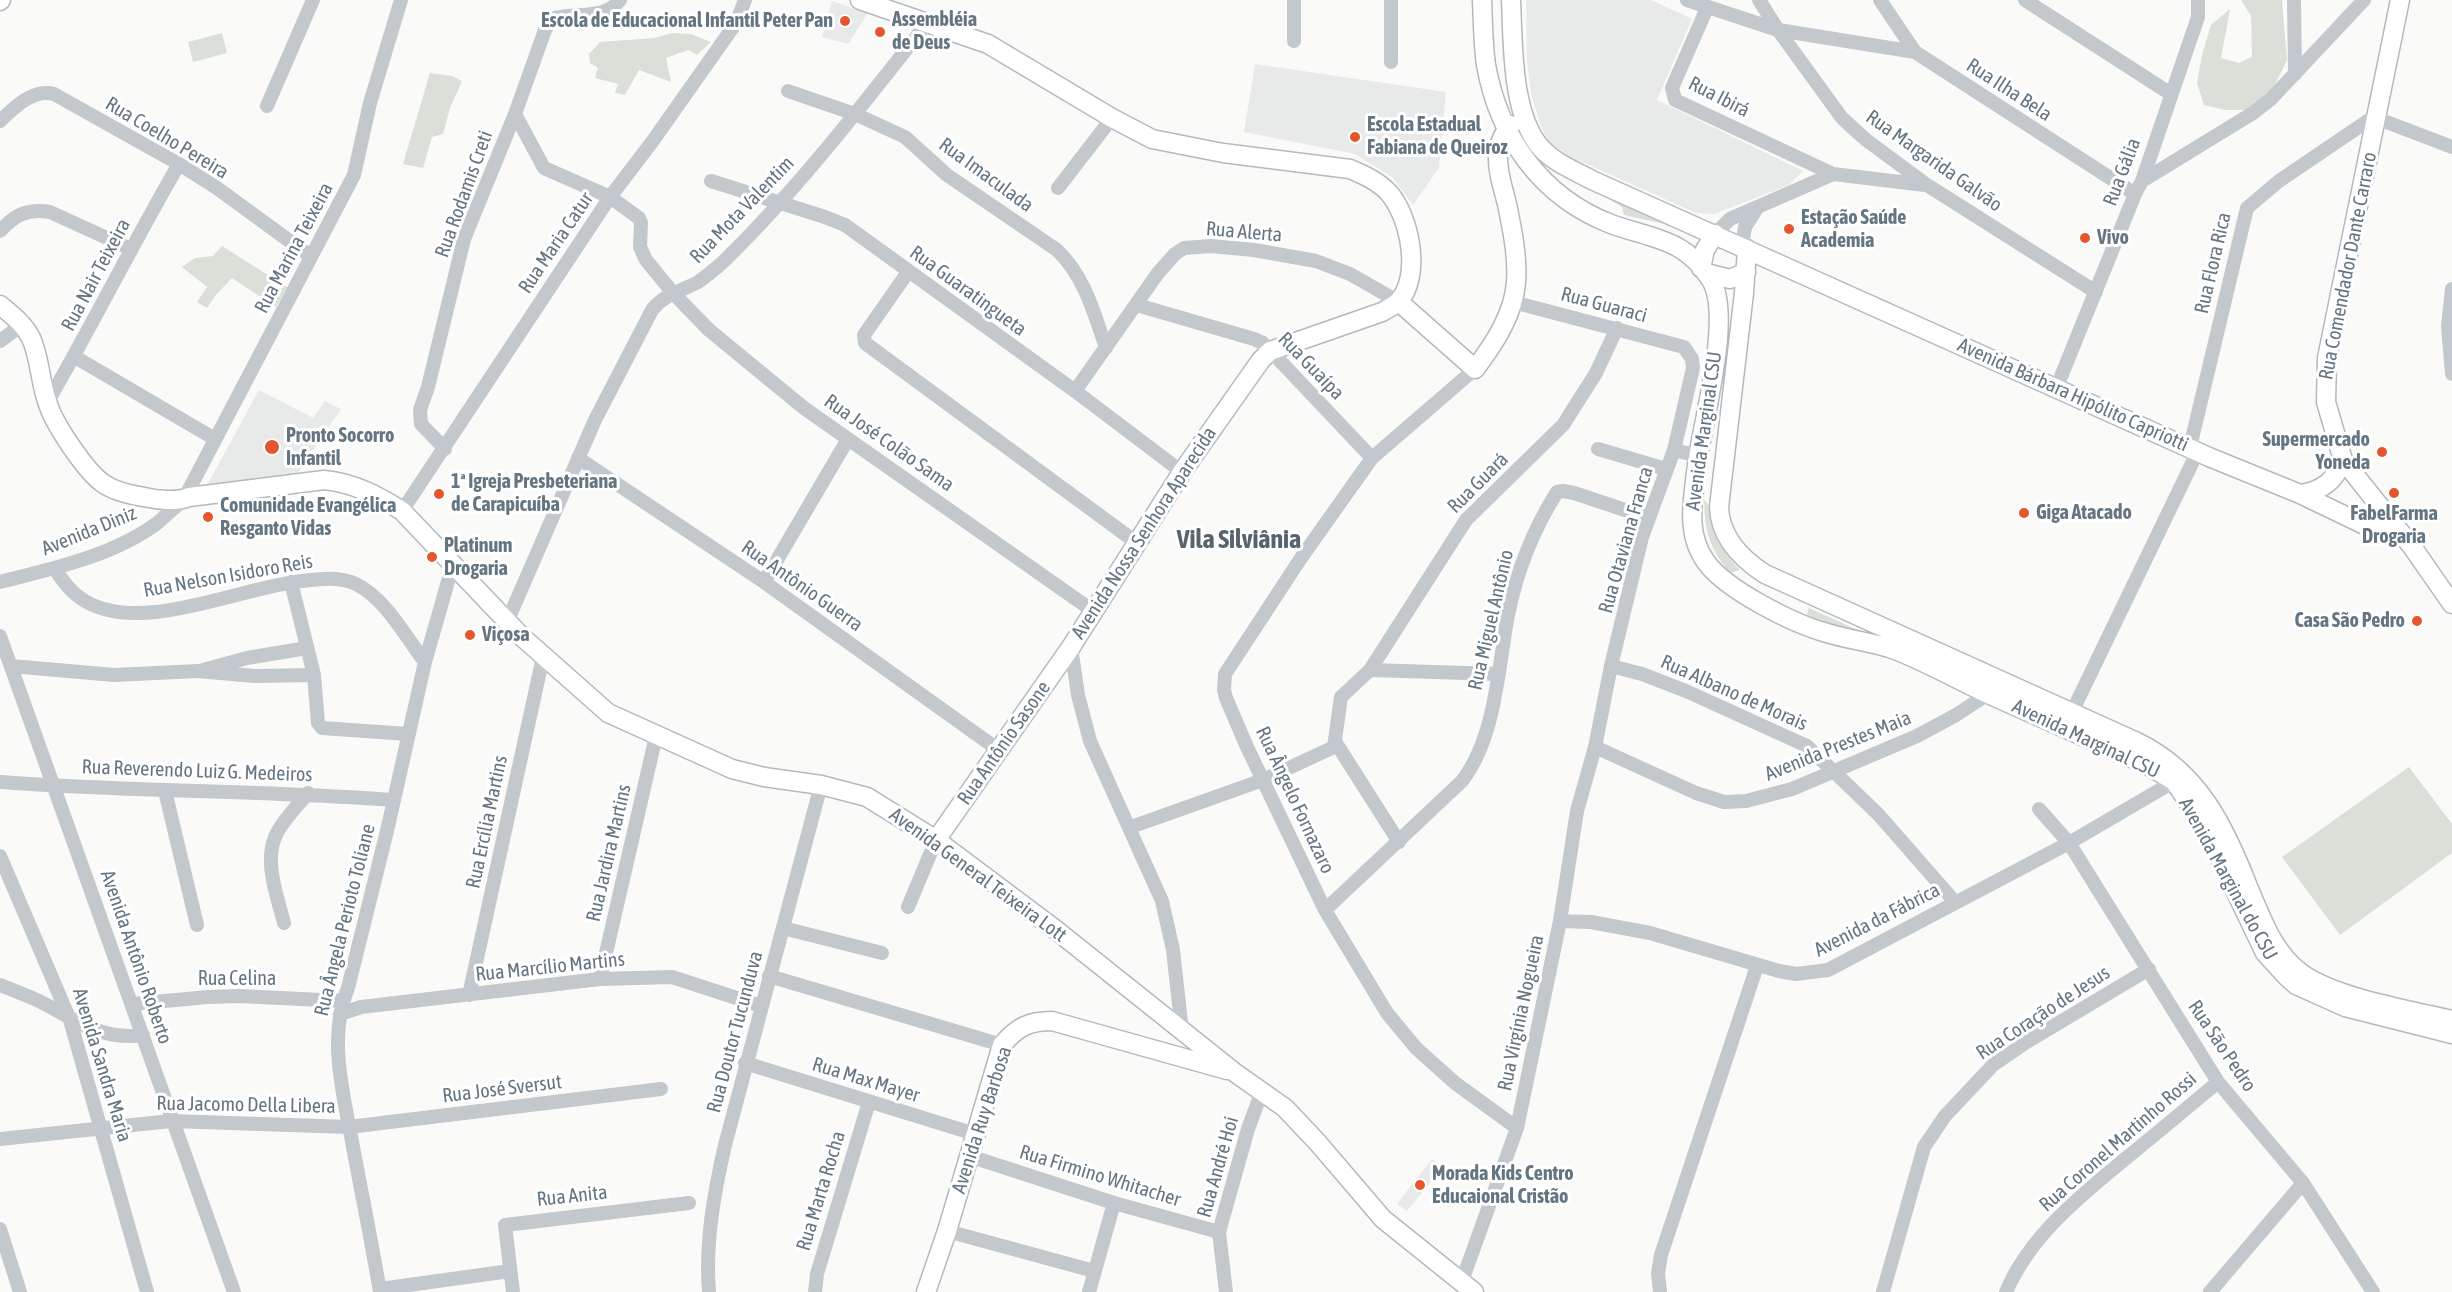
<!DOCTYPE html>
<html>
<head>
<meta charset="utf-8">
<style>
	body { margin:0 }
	canvas { display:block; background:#fafaf8 }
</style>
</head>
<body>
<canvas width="2452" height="1292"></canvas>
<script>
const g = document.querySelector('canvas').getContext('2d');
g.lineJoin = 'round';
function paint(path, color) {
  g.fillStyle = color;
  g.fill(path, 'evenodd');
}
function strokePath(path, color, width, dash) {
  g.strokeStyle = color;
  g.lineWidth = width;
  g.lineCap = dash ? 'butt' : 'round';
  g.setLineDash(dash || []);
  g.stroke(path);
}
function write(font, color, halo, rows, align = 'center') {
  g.font = font + ' "Asap Condensed",sans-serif';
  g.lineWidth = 6;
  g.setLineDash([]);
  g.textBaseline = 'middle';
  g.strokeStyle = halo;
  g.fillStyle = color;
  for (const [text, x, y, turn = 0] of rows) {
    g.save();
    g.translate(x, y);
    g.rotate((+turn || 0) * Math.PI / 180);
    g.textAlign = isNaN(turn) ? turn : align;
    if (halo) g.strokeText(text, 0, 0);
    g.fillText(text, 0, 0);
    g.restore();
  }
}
paint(new Path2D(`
	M1526,0h125l41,19 -35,81 146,71 -14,14 -75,29 -18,-1 -125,-56 -21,-14 -9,-16 -10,-34 -4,-32z
	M832,1l36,12 -20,31 -26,-7z
	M1255,64l191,28 -7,76 -26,37 -21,-28 -37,-23 -111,-22z
	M259,390l54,28 12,-17 16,8 -45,67 -90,11z
	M1432,1159l11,8 -36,44 -10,-7z`), '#e8e9e9');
paint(new Path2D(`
	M2241,0h41l5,60 -18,37 -24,13h-20l-21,-5 -7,-22 5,-28 9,-30 19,-16 -9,49 18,5 13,-6 -1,-41z
	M222,33l5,20 -34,9 -5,-20z
	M672,33l19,1 20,8 -14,13 -9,-5 -22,8 5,24 -32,-12 -14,25 -10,-2 3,-9 -23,-6 3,-10 -8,-5 -1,-9 11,-12 55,-4z
	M430,73l22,3 10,5 -12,27 -7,26 -11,3 -9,31 -20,-4z
	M1589,187l80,38 -45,-10 -2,-8z
	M222,246l65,41 -11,20 -44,-29 -16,17 -9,13 -10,-6 10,-15 -25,-20 13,-9 18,-2z
	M1704,500c12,11 7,25 13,39 6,12 14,22 23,31l-10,3c-21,-26 -25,-40 -26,-73z
	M1809,608l93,42 -97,-30z
	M2409,767l43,57v29l-112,82 -58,-78z`), '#dadfd7');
const secondary = new Path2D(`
	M860,0l128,44 124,74 40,21 71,14 127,16c14,6 28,12 39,24 21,24 33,84 9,109 -4,4 -11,7 -16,10l-112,39 -9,9 -79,112 -111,175 -135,193
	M1482,0c1,21 1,44 4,65 13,72 55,132 125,159 41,15 74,14 100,56 22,37 -9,142 -14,185 -4,34 -12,68 9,97 20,28 88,62 121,71 22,7 46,9 68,17 31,12 61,29 91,43 54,24 108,48 161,72l27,16 17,25 18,30 56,117 21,23 10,9 49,22 107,27
	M1511,0c2,43 0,116 31,149 13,14 35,23 52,32l615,276 91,37 75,36 26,5
	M2400,0l-73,358 -1,44 17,58 70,88 39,56
	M0,1l1,-1
	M1747,249l-3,44 -25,214c1,30 21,51 46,67l372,168c62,30 88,85 112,147 13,30 24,63 52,84 35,25 108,37 151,47
	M1701,268l4,-18 10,-16
	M1706,273l24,6 16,-7
	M1399,302l76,67c19,-25 39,-55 41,-87 2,-26 -4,-53 -9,-78 -4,-16 -10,-33 -9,-50 1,-11 5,-21 13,-29
	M0,305c12,10 24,19 31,33 9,20 9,43 16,63 6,22 39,71 57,83 12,8 27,11 40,13 13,3 33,5 45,0l135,-17c30,3 53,15 78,31l119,125 87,77 124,56 32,8 57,8 46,12 69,43 120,90 178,142 51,36 33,35 65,76 91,73
	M2300,494c22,-3 35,-13 43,-34
	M926,1292l21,-61 55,-186c15,-18 27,-24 50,-24l175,49`);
strokePath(secondary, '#b3babf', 21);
strokePath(new Path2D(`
	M1687,0l91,30 137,22
	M1759,0l19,30 64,88 23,21 62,46 169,107
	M1880,0l35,52 220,142
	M2025,0l146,94
	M2294,0l1,74
	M1707,8l-35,80 3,12 158,74
	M1294,41v-41
	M1391,62v-62
	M788,91l67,23 50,23 42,38 110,75c28,27 37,63 49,98
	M267,106l46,-106
	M515,114l29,54 66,29 29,21 2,5 -1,24 6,13 27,33 36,37 95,78 289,203
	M0,121c14,-13 33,-33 54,-27l125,70 38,24 93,68
	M711,181l114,36 20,8 230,166 107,81
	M2142,181l111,-68 18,-14 93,-99
	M1058,188l54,-70
	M0,231c15,-16 27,-23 50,-19l81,37
	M1715,234l15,-15 103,-45 92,11
	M1742,246l3,-19 12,-19
	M908,272l-44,63 1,8 272,200
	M2452,289l-4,37 4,48
	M1137,305l117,34 9,4 109,115
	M0,341l23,-17
	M75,357l140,82
	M1475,369l-103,89 -71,100 -76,116 -1,16 2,8 21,49 78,163 62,103 29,35 39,35 62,45
	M2056,389l79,-195 7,-13 56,-164v-17
	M1075,391l83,-118 17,-19 9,-6 27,-2 43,4 62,11 34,13 49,28
	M47,403c46,-79 86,-160 132,-239
	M2190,447l57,-239 32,-27 90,-61 7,-2 76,29
	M445,449l-24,-25 -1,-14 8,-23 36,-148 51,-125 30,-84 7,-11c22,-8 53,2 68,-19
	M1598,449l68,20
	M1674,450l24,6
	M578,458l186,124 236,169
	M402,511l208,-314 42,-55 84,-119 9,-23
	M54,568c9,13 17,25 31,33 57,34 156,-14 217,-20 18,-2 37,-5 54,3 30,15 49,52 69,78
	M0,582c52,-13 112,-26 156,-58 10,-8 19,-17 28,-25l170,-324 16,-72 31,-103
	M291,582l23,93 4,48 4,5 86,6
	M764,582l84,-143
	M507,622l88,-202 57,-110c12,-16 30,-19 46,-28 9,-6 17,-13 25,-20 75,-73 140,-158 205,-240
	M0,636l234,656
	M1071,647l7,48 12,46 72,160 11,49 9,81
	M11,666l103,9 84,-4 56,5 60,-1
	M1611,666l31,8 44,17 121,55 71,68 77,88
	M203,670l44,-12 60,-10
	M1370,670l129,4
	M2072,712l126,-261
	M1336,743l63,99
	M1595,747l101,46 28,9 22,-1 46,-12 125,-53 39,-21 32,-21
	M0,782c131,10 262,8 393,18
	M165,791l32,134
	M2039,809l30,34 149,239 85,101 70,109
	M1131,827l132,-47 71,-33 7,-50 29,-27 96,-150 97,-95 33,-52 21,-45
	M0,856l70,164 77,272
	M908,907l28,-67
	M1325,910l137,-129c34,-44 36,-114 46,-166 9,-45 25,-85 49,-123l6,-1 11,2 75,25
	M1560,921l31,1 59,11 129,38 17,3 32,-4 241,-127 111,-65
	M284,923c-7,-28 -22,-65 -6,-92 8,-14 20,-26 30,-38
	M783,928l99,25
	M769,976l233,69
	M600,979l56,-243
	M0,985c13,5 26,10 39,16 36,18 61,40 104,34
	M469,995l74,-338
	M132,1004l76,-7 30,-1 105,5
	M340,1014l21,-7 239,-28 72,-2 89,29
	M745,1063l230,71
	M0,1139l171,-18 178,6 312,-38
	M969,1156l145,47 105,29
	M0,1229l20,63
	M947,1231l147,40
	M1462,1281l55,-153 43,-207 17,-110 18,-64 16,-81 31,-129 32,-87 19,-82 -1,-9 -8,-12 -171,-45
	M380,1289l130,-18
	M380,1292c-8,-48 -18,-97 -27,-145 -9,-51 -26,-109 -5,-159l39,-157 38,-169 28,-98
	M513,1292l-8,-67 184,-22
	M709,1292c-4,-49 5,-99 16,-147l96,-360
	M815,1292l2,-18 52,-172
	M1089,1292l25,-89
	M1226,1292l-7,-60 29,-103 14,-38
	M1660,1292l-2,-19 3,-18 96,-289
	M1883,1292l41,-145 21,-31 48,-51 32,-22 124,-74
	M2006,1292c24,-56 73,-95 119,-133 31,-25 62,-51 93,-77
	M2210,1292l93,-109`), '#c3c8cc', 14);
strokePath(secondary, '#fff', 18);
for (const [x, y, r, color] of [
	[845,21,6,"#e4572e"],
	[880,32,6,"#e4572e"],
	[1355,137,6,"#e4572e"],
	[1789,229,6,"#e4572e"],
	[2085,238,6,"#e4572e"],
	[272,447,8,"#e4572e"],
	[2382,452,6,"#e4572e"],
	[2394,493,6,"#e4572e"],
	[439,494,6,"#e4572e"],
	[2024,513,6,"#e4572e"],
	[208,517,6,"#e4572e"],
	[432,557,6,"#e4572e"],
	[2417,621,6,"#e4572e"],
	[470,635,6,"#e4572e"],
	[1420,1185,6,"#e4572e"]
]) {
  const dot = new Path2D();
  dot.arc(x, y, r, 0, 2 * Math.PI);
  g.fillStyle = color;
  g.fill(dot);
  strokePath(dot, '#fff', 2);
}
write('bold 20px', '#657683', '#fff', [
	["Assembléia",892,20],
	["de Deus",892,43],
	["Escola de Educacional Infantil Peter Pan",833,21,"right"],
	["Escola Estadual",1367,125],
	["Fabiana de Queiroz",1367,148],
	["Estação Saúde",1801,218],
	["Academia",1801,241],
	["Vivo",2097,238],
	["Pronto Socorro",286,436],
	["Infantil",286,459],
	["Supermercado",2370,440,"right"],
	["Yoneda",2370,463,"right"],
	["1ª Igreja Presbeteriana",451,482],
	["de Carapicuíba",451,505],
	["Comunidade Evangélica",220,506],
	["Resganto Vidas",220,529],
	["Giga Atacado",2036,513],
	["FabelFarma",2394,514,"center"],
	["Drogaria",2394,537,"center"],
	["Platinum",444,546],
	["Drogaria",444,569],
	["Casa São Pedro",2405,621,"right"],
	["Viçosa",482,635],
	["Morada Kids Centro",1432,1174],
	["Educaional Cristão",1432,1197]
], 'left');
write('20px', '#657683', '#fff', [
	["Rua Ilha Bela",2009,90,33],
	["Rua Ibirá",1719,97,27],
	["Rua Coelho Pereira",167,138,31],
	["Rua Margarida Galvão",1934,161,35],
	["Rua Gália",2122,172,-69],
	["Rua Imaculada",986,175,36],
	["Rua Rodamis Creti",464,194,-70],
	["Rua Mota Valentim",742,210,-46],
	["Rua Alerta",1244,232,5],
	["Rua Maria Catur",556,243,-56],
	["Rua Marina Teixeira",294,248,-62],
	["Rua Flora Rica",2213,263,-77],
	["Rua Comendador Dante Carraro",2348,266,-79],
	["Rua Nair Teixeira",96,275,-62],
	["Rua Guaratingueta",968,291,36],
	["Rua Guaraci",1604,305,15],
	["Rua Guaípa",1311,366,46],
	["Avenida Bárbara Hipólito Capriotti",2073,395,24],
	["Avenida Marginal CSU",1704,431,-82],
	["Rua José Colão Sama",889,443,35],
	["Rua Guará",1478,483,-45],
	["Avenida Diniz",89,531,-22],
	["Avenida Nossa Senhora Aparecida",1144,533,-57],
	["Rua Otaviana Franca",1626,540,-74],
	["Rua Nelson Isidoro Reis",228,576,-10],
	["Rua Antônio Guerra",802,586,35],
	["Rua Miguel Antônio",1491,620,-77],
	["Rua Albano de Morais",1734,693,24],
	["Avenida Marginal CSU",2086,739,25],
	["Rua Antônio Sasone",1004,743,-55],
	["Avenida Prestes Maia",1838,746,-22],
	["Rua Reverendo Luiz G. Medeiros",197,771,2],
	["Rua Ângelo Fornazaro",1295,800,65],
	["Rua Ercília Martins",487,822,-78],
	["Rua Jardira Martins",609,853,-77],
	["Avenida General Teixeira Lott",978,875,36],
	["Avenida Marginal do CSU",2228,879,61],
	["Rua Ângela Perioto Toliane",345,920,-76],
	["Avenida da Fábrica",1877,920,-27],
	["Avenida Antônio Roberto",136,957,71],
	["Rua Marcílio Martins",550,967,-6],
	["Rua Celina",237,979],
	["Rua Virgínia Nogueira",1521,1013,-78],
	["Rua Coração de Jesus",2043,1013,-33],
	["Rua Doutor Tucunduva",735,1032,-75],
	["Rua São Pedro",2222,1046,56],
	["Avenida Sandra Maria",102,1065,73],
	["Rua Max Mayer",866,1080,17],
	["Rua José Sversut",502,1089,-7],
	["Rua Jacomo Della Libera",246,1105,1],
	["Avenida Ruy Barbosa",982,1120,-72],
	["Rua Coronel Martinho Rossi",2118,1142,-41],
	["Rua André Hoi",1218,1167,-74],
	["Rua Firmino Whitacher",1100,1176,17],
	["Rua Marta Rocha",821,1191,-73],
	["Rua Anita",572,1196,-6]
]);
write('bold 26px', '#57646e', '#fff', [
	["Vila Silviânia",1239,540]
]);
</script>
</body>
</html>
